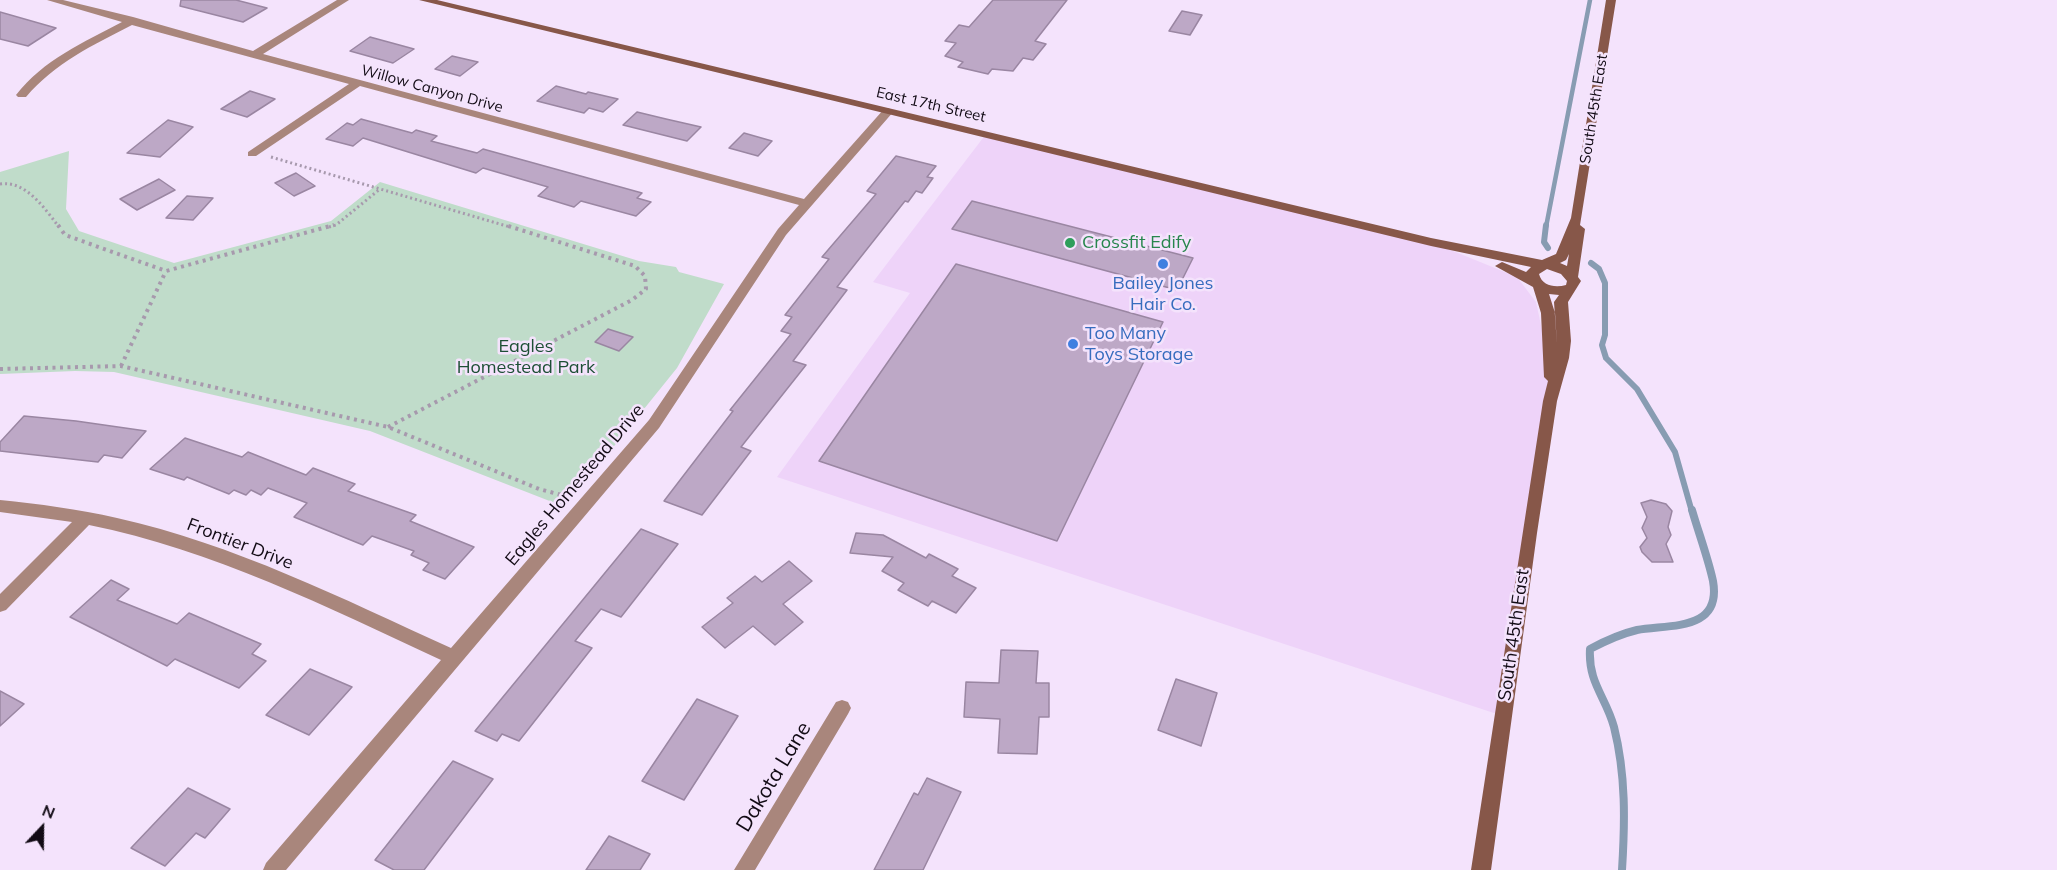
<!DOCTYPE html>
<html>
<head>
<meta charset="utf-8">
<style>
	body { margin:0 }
	#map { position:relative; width:2057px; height:870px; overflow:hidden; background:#f4e3fc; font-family:Mulish,sans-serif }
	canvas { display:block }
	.north { position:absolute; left:12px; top:798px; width:60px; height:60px; -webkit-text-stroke:4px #f4e3fc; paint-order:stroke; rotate:22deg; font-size:16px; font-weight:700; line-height:24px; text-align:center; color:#120b15 }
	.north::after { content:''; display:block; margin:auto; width:21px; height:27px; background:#120b15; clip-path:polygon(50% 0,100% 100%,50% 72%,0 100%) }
</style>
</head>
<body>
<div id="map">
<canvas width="2057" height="870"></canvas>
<div class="north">N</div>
</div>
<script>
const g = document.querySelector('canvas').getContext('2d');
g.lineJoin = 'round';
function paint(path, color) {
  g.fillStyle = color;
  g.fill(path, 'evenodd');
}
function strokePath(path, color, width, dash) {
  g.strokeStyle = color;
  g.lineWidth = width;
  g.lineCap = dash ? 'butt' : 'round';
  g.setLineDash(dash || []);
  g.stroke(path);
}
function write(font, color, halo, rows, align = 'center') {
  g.font = font + ' Mulish,sans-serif';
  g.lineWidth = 5;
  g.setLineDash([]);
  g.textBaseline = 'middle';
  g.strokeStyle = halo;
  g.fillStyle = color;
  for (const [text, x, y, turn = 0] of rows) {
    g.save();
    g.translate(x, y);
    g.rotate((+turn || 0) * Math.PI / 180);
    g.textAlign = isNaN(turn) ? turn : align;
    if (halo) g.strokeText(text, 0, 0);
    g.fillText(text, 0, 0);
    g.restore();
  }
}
paint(new Path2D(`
	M986,134l445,108 86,35 19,25 17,79 -50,335 -726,-239 133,-184 -37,-11z`), '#eed3f9');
paint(new Path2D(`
	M69,151l-3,58 13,22 95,32 157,-42 49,-39 259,79 37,6 3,5 45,12 -47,84 -112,139 -195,-76 -256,-59 -39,-1 -75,3v-202z`), '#c0dcca');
strokePath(new Path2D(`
	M1546,227l44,-227`), '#889cb2', 4.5);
strokePath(new Path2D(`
	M1546,225l-2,17 4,6
	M1591,263l8,6 6,14v52l-3,10 4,13 31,31 38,63 17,60`), '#889cb2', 6);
strokePath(new Path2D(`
	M1622,870c3,-48 4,-95 -8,-143 -8,-30 -26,-44 -24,-78 15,-8 30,-15 47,-19 32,-6 85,2 76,-49 -5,-23 -14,-47 -21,-71`), '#889cb2', 8);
const building = new Path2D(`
	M181,0h55l31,8 -24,14 -63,-16z
	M993,0h74l-32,41 11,3 -13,16 -10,-2 -10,13 -21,-2 -4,5 -30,-7 5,-5 -18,-6 11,-13 -11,-2 14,-16 10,2z
	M1182,11l20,4 -12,20 -21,-4z
	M0,12l56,16 -28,18 -28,-7z
	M370,37l44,12 -21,14 -43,-12z
	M452,56l26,6 -18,14 -25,-7z
	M556,86l30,8 2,-2 30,7 -15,13 -14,-4 -5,5 -47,-12z
	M250,91l25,8 -28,18 -26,-8z
	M637,112l29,7 35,8 -14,14 -64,-16z
	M361,119l51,14 4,-3 21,6 -6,5 46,12 6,-4 159,44 -5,5 14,4 -15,14 -55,-15 -7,6 -36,-11 10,-9 -65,-19 -7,5 -113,-35 -10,8 -27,-7 21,-16 6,2z
	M168,120l25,7 -33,30 -33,-4z
	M744,133l28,8 -14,15 -29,-8z
	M896,156l40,10 -9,11 6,1 -11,15 -6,-2 -8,11 -3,-1 -68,86 10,3 -54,71 13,4 -65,82 10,4 -49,64 -38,-14 69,-90 -3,-1 61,-76 -10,-3 11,-14 -7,-2 44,-56 -7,-2 54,-63 -9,-3z
	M296,173l19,13 -21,10 -19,-13z
	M159,179l16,11 -38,20 -17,-11z
	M187,196l26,2 -20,22 -27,-2z
	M972,201l221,57 -16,32 -225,-61z
	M956,264l207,58 -106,219 -238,-80z
	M608,329l25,8 -14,14 -24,-9z
	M24,416l52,5 70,10 -24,27 -18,-3 -6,7 -98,-11v-9z
	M185,438l57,19 6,-5 58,23 7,-7 42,16 -7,7 68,24 -6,6 64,26 -29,32 -22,-9 6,-7 -18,-8 3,-4 -42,-15 -9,9 -69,-28 13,-14 -39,-15 -7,7 -10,-5 -5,5 -12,-5 -5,4 -42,-17 -3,3 -34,-11z
	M1651,500l15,4 6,7 -4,16 3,8 -5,9 7,18h-21l-10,-10 -2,-5 7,-9 -5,-10 5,-11 -6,-14z
	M641,529l37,15 -57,73 -20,-8 -26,32 17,7 -73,93 -17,-7 -5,7 -22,-10z
	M856,533l27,2 43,23 3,-4 29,15 -6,7 24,12 -20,25 -24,-12 -4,5 -30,-16 6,-7 -22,-12 11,-14 -43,-4z
	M789,561l23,20 -29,23 20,18 -28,23 -22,-19 -28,22 -23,-21 31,-24 -6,-5 28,-22 7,6z
	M111,580l18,9 -12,11 60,24 12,-11 72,31 -9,10 14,7 -27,27 -64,-29 -8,7 -97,-49z
	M1001,650l37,1 -2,32h13v34h-10l-2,37 -39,-1 2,-34 -36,-2 2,-35 33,1z
	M310,669l42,18 -43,48 -43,-20z
	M1176,679l41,14 -16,53 -43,-16z
	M0,691l24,13 -24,22z
	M697,699l41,17 -54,84 -42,-19z
	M453,761l40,18 -69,91h-30l-19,-10z
	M927,778l34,14 -38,78h-49l40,-77 4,2z
	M188,788l42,21 -25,29 -9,-5 -31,33 -34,-18z
	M609,836l41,18 -10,16h-54z`);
paint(building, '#bda8c6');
strokePath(building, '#9a86a2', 1.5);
strokePath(new Path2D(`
	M271,157l239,70
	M0,184c26,-4 45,25 59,43
	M329,227l7,-2 44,-36`), '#a799ad', 3, [2, 3]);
strokePath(new Path2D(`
	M58,225l7,10 101,36 168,-46
	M121,366l45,-95
	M0,369l121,-3 267,61 151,62 30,8
	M388,427l244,-127 14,-11 -1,-13 -10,-10 -130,-41`), '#a799ad', 4, [3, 4.5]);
paint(new Path2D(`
	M47,0h16l70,17 120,34 84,-51h12l-86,54 541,145 80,-90 4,-1 6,3 -108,124 -127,193 -373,442h-23l3,-7 175,-203c-114,-53 -228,-110 -352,-135l-83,85 -6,2v-18l72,-72 -72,-10v-12c39,4 78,9 117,18 117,26 226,81 334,130l198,-228 129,-191 21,-24 -439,-119 -104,70h-8v-4l101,-68 -217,-59c-39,20 -77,38 -106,72h-8l-2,-2c27,-35 68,-53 106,-73z
	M842,700l6,2 3,6 -3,6 -93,156h-21l102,-168z`), '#a9867c');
paint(new Path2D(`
	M419,0h18l994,238 111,22 14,-6 15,-36 35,-218h10l-36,225 5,4 -7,48 3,4 -13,21 3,39 -2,17 -12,43 -20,132 -46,337h-20l72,-469 5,-20 -4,-4 -3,-64 -8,-26 -38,-21 7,-4 24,10 5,-5 -100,-21zM1569,254l-2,12 -7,-3 6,-3zM1547,269l14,5 6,7 -1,4c-11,3 -24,1 -27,-11zM1549,294l10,1 -5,7 3,43 -2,-32z`), '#875749');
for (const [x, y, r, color] of [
	[1070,243,6,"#2e9e5b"],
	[1163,264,6,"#3f7fe0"],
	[1073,344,6,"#3f7fe0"]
]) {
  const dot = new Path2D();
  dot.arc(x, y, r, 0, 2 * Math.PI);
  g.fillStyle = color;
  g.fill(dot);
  strokePath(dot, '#f4e3fc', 2);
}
write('15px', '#120b15', '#f4e3fc', [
	["Willow Canyon Drive",432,89,15],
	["East 17th Street",931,105,13],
	["South 45th East",1594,109,-81]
]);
write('18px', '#27864d', '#f4e3fc', [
	["Crossfit Edify",1082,243]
], 'left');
write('18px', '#366cbe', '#f4e3fc', [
	["Bailey Jones",1163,284],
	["Hair Co.",1163,305],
	["Too Many",1085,334,"left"],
	["Toys Storage",1085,355,"left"]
]);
write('18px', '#1d4f35', '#f4e3fc', [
	["Eagles",526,347],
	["Homestead Park",526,368]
]);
write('18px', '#120b15', '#f4e3fc', [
	["Eagles Homestead Drive",575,485,-50],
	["Frontier Drive",240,544,21],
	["South 45th East",1514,635,-82]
]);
write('21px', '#120b15', '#f4e3fc', [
	["Dakota Lane",774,777,-59]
]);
</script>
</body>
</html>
